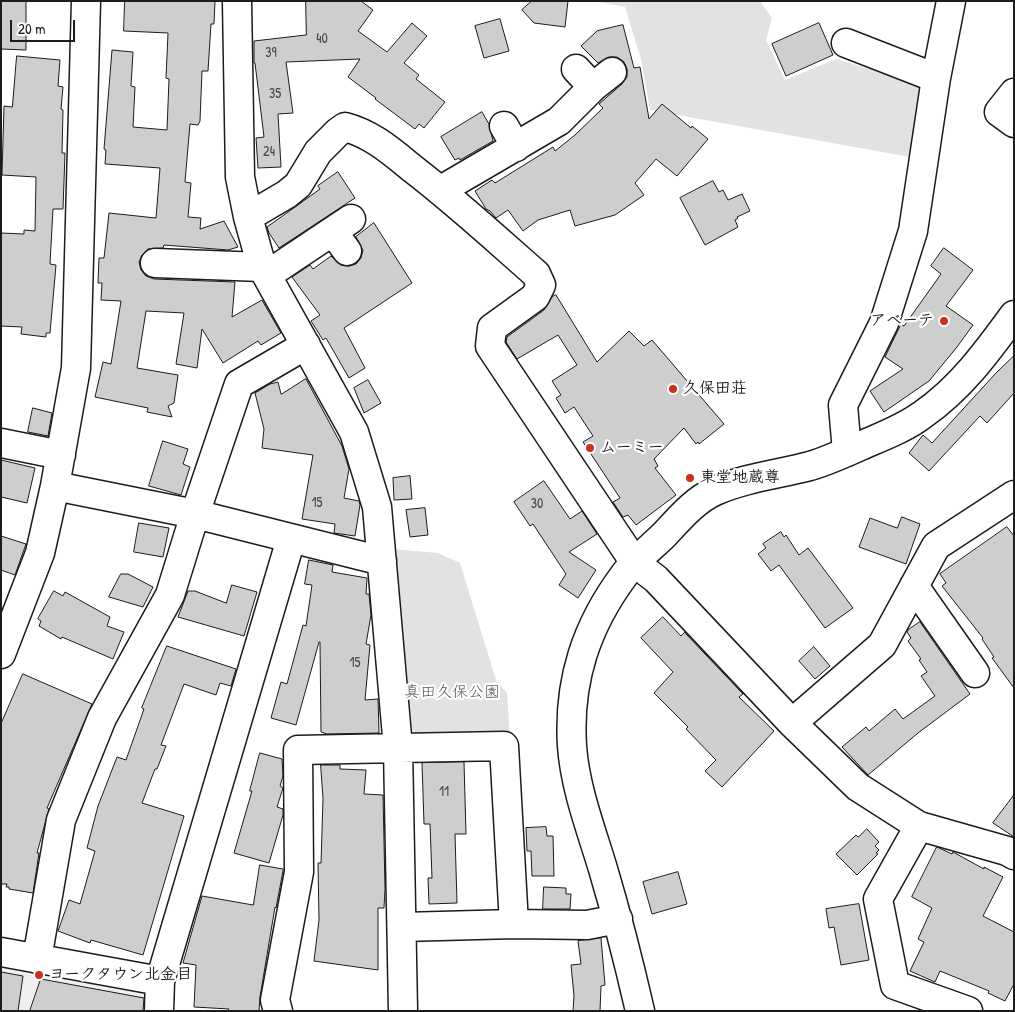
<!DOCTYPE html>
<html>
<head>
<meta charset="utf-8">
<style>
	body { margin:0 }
	#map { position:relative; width:1015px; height:1012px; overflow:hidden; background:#fff; font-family:"Patrick Hand",sans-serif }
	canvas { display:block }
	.frame { position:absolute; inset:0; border:2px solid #1c1c1c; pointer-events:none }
	.scale { position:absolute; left:10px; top:20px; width:65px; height:22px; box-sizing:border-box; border:2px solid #1c1c1c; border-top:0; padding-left:6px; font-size:15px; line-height:18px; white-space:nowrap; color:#1c1c1c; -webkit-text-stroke:4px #fff; paint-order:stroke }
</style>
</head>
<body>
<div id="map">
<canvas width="1015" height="1012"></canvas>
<div class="frame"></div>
<div class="scale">20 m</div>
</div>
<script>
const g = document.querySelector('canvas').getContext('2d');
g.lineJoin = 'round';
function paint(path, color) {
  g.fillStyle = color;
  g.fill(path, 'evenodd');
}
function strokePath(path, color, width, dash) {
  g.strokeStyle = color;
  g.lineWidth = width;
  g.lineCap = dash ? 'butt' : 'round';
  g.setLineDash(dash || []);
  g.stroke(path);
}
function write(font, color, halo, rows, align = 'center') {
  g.font = font + ' "Patrick Hand","Klee One",sans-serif';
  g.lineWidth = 4.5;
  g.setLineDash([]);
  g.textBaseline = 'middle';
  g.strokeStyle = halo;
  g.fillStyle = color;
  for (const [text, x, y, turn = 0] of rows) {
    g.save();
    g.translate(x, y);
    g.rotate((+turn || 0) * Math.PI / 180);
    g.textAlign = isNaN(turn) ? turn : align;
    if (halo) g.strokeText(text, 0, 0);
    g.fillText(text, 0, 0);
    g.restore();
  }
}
paint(new Path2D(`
	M1,961l150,28v22h-150z`), '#f0f0f0');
paint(new Path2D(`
	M595,1h165l12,17 -6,22 19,40 51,-21 87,26 -13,72 -260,-47 -9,-51 -16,-52z
	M392,549l46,4 22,10 36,117 11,13 3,44 -95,1 -6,-6z`), '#e2e2e2');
const building = new Path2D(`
	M1,1h25v49l-25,-1z
	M125,1h90l-1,23h-3l-3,47h-6l-2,50 -2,4 -8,-1 -5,58 6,1 -3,34 13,1 -1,11 24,-8 14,26 -10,3 -64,-5 -1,3 -15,1 -6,6 -3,7 2,8 5,6 8,3 81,3 -3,35 30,-17 19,33 -20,12 -3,-4 -35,22 -21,-34 -5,39 -21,-4 8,-51 -38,-2 -9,57 41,7 -4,28 -6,3 4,11 -25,-5 1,-4 -53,-11 8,-35 8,2 10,-63 -20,-1 1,-17h-4l1,-25h5l5,-45 47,5 4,-50 -55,-4 1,-14 -2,-1 8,-99 21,2 -2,34 4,1 -2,40 34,3 2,-51 -3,-1 2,-45 -44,-2z
	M306,1h55l12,9 -15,21 29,21 25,-29 15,13 -23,27 15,12 -3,4 29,23 -21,26 -5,-4 -4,5 -40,-30 1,-1 -28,-21 12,-18 -74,3 7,51 -15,1 3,53 -23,1 -2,-30 8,-1 -9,-74h-1v-22l52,-6z
	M532,1h36l-3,26 -31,-4 -12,-13z
	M500,19l9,32 -25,7 -9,-32z
	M819,23l14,32 -47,21 -14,-32z
	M623,25l11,43 6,-1 9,52 13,-15 29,24 1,-2 16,13 -31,37 -21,-17 -21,24 9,12 -29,20 -40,11 -5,-16 -32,10 -15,11 -15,-21 -12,8 -6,-7 -4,-2 -11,-18 17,-11 3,3 58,-36 2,4 20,-16 28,-27 -4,-4 23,-20 5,-7v-8l-3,-7 -7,-5h-8l-11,6 -17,-17 16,-15z
	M17,56l43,4 -2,26 5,1 -2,22 2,1 -1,43h3l-2,56h-10l-3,55 6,1 -6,68h-4v4l-25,-3 1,-7 -21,-1v-93l23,1v-4l11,1 1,-54 -34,-2 2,-69 8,1z
	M482,112l7,12 4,17 -33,19 -1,-2 -4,2 -14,-23z
	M338,172l17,26 -76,50 -10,-15 -2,-6 31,-22 22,-16 -2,-3z
	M713,181l6,11 4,-2 5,10 14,-6 8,17 -13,6 1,1 -3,2 3,7 -33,18 -25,-47z
	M374,223l38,60 -68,45 21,40 -16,10 -23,-40 -3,2 -12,-19 9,-6 -28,-38 18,-12 3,4 18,-13 10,9 8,1 7,-2 5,-6 2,-8 -7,-13z
	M944,248l29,22 -27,36 27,19 -16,22 -28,34 -45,31 -14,-21 33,-22 -18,-12 16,-33 3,2 37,-52 -10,-8z
	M556,295l41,67 32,-31 15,15 8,-6 72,84 -25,20 -1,-2 -2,2 -12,-16 -30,31 4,7 -3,2 21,27 -40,30 -8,-10 -5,2 -10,-15 7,-4 -37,-56 10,-6 -19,-29 -9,6 -9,-15 5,-3 -9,-14 25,-16 -19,-30 -41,24 -11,-17 1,-5 37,-27 8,-13z
	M1014,356v37l-27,30 -7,-7 -51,55 -20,-18 14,-18 9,8 64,-70z
	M306,379l36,67 7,23 -5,29 15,3 1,4 -5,31 -21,-3 1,-9 -33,-5 11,-64 -51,-7 2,-19 -9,-36 15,-9 8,-2 3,12z
	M368,380l13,23 -17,10 -10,-25z
	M33,408l19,5 -4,23 -20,-4z
	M163,441l25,8 -5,15 7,3 -9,28 -32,-9z
	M1,460l34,8 -8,35 -26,-6z
	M410,476l2,23 -18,1 -1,-22z
	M544,481l26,38 12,-8 15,23 -28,18 27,18 -18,28 -19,-13 7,-11 -33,-50 -3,2 -16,-24z
	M425,508l3,27 -18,2 -4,-27z
	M902,517l18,7 -14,40 -47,-17 11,-29 27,10z
	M139,523l30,5 -6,29 -29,-5z
	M1007,527l7,9v152l-22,-30 2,-1 -12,-18 1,-1 -41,-52 4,-3 -6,-9z
	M781,532l3,5 2,-2 13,20 9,-7 45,60 -28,20 -46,-63 -8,6 -13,-17 8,-6 -3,-4z
	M1,536l25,8 -11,31 -14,-5z
	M309,560l24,5 -1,7 35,6 -1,16h3l2,21 -5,29 4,1 -5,55 13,-1 1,34 -52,1 -6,-2 -1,-90h-1l-23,83 -25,-7 10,-36 6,2 16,-59 3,1 6,-41 -7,-1z
	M121,574h7l25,13 -10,20 -34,-10z
	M232,585l25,7 -13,44 -66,-19 10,-26h7l31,12z
	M54,591l9,5 2,-4 45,25 -3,9 17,6 -11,27 -51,-22 -1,2 -22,-13 2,-5 -3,-2z
	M663,617l18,19 4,-4 1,2 57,60 -4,3 35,34 -52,56 -17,-16 11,-11 -30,-31 2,-2 -34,-34 19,-21 -32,-34z
	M920,622l50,72 -52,39 -50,42 -26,-28 24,-20 3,4 26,-22 8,10 32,-23 -14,-20 6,-4 -8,-12 2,-1 -13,-18 3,-3 -4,-6 1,-2z
	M167,646l69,23 -5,17 -11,-3 -4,12 -32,-11 -23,61 5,1 -9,23h-2l-13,34 42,13 -41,139 -52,-15 -1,3 -32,-12 11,-31 11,4 15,-53 -8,-3 11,-42 19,-49 9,3 18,-51 -2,-1z
	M814,647l16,19 -15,13 -16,-18z
	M23,674l69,30 -45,104 2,1 -12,44h2l-6,40 -24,-4v-2h-3l1,-3h-6v-160z
	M260,753l22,6 1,17 -3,10 3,2 -6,19 6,2v6l-14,48 -35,-10 18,-62h-2z
	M464,762l2,72h-11l2,69 -28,1 -1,-26h4l-2,-54h-6l-2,-61z
	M321,765h19v4l26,1 -2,24 19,1 2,94 -1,19h-6v62l-64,-9 5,-41 -1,-57h3l2,-64z
	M1014,795v42l-21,-14z
	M546,827l1,9h6l1,40h-22l-1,-25h-4l-1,-23z
	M867,829l12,13 -4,4 4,4 -3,3 2,1 -21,21 -21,-21 20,-19 2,2z
	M937,847l15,7 1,-2 31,17v-2l19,10 -20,39 31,16v52l-9,17 -17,-8 1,-2 -49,-20 -5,11 -25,-11 14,-29 -6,-3 14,-31 -20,-11z
	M260,865l23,4v2l-7,37 -1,-1 -15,90 -1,14h-31l1,-2 -35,-2 2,-42 -13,-2 19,-67 51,9z
	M678,872l9,32 -35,10 -9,-32z
	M544,887l22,1v6h5l-1,15h-27z
	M859,904l10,56 -28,5 -7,-38 -5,1 -3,-19z
	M601,938l4,47 -4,1 -1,25h-27l1,-15 -3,-31 10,-1 -3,-23z
	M1,972l22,4 -5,35h-17z
	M41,979l103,19 -1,13h-113z`);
paint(building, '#cecece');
strokePath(building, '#1c1c1c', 1);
const minor = new Path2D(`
	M237,1l3,176 8,40 14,50 92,165 23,75 21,241 5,263
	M846,43l90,35
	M576,69l17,18
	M1014,93l-15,19 15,11
	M504,126l12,21
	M441,190l118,-69 34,-34 19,-15
	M248,217l39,-23 11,-9 20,-33 20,-20 7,-5c27,7 47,25 68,42 43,33 82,69 123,105l5,11 -6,12 -43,31 -2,18 145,217 21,16 136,144 66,64 61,39 88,25 7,4
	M333,232l14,19
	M155,263l107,4
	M267,275l84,-56
	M1,443l60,12
	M847,452l-4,-47 41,-82 29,-92 23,-153 15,-77
	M55,486l140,28 187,47
	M914,586l61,87
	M1,654l39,-101 15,-67 21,-118 10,-367
	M792,723l90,-78 54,-99 78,-51
	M919,826l-41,73 17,86 73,26
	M403,927l111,-3 73,1 31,-6
	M1,952l159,29
	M37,959l24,-139 41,-102 68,-123 25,-81 44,-130 67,-39
	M159,1011l1,-30 131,-442
	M278,1011l-3,-11 24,-128 -1,-122 206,-4 10,178
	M640,1011c-11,-48 -23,-95 -37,-142 -12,-40 -28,-81 -31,-123 -4,-65 14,-120 53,-172 11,-15 27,-27 40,-40 14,-15 30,-34 50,-43 30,-13 64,-17 95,-25 20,-6 39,-15 57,-23 19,-8 39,-16 55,-28 38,-26 65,-63 92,-100`);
strokePath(minor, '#1c1c1c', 31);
strokePath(minor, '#fff', 28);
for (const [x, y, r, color] of [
	[944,321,5,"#c8321e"],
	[673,389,5,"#c8321e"],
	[590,448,5,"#c8321e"],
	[690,478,5,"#c8321e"],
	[39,975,5,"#c8321e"]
]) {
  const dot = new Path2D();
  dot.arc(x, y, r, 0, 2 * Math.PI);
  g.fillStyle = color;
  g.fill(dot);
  strokePath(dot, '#fff', 2);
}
write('14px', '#484848', null, [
	["40",322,39],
	["39",271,53],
	["35",275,94],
	["24",269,152],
	["15",317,503],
	["30",537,504],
	["15",355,663],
	["11",444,792]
]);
write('bold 16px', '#1c1c1c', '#fff', [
	["アベーテ",934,321,"right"],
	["久保田荘",683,389],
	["ムーミー",600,448],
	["東堂地蔵尊",700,478],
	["ヨークタウン北金目",49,975]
], 'left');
write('16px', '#575757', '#fff', [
	["真田久保公園",452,693]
]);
</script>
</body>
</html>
